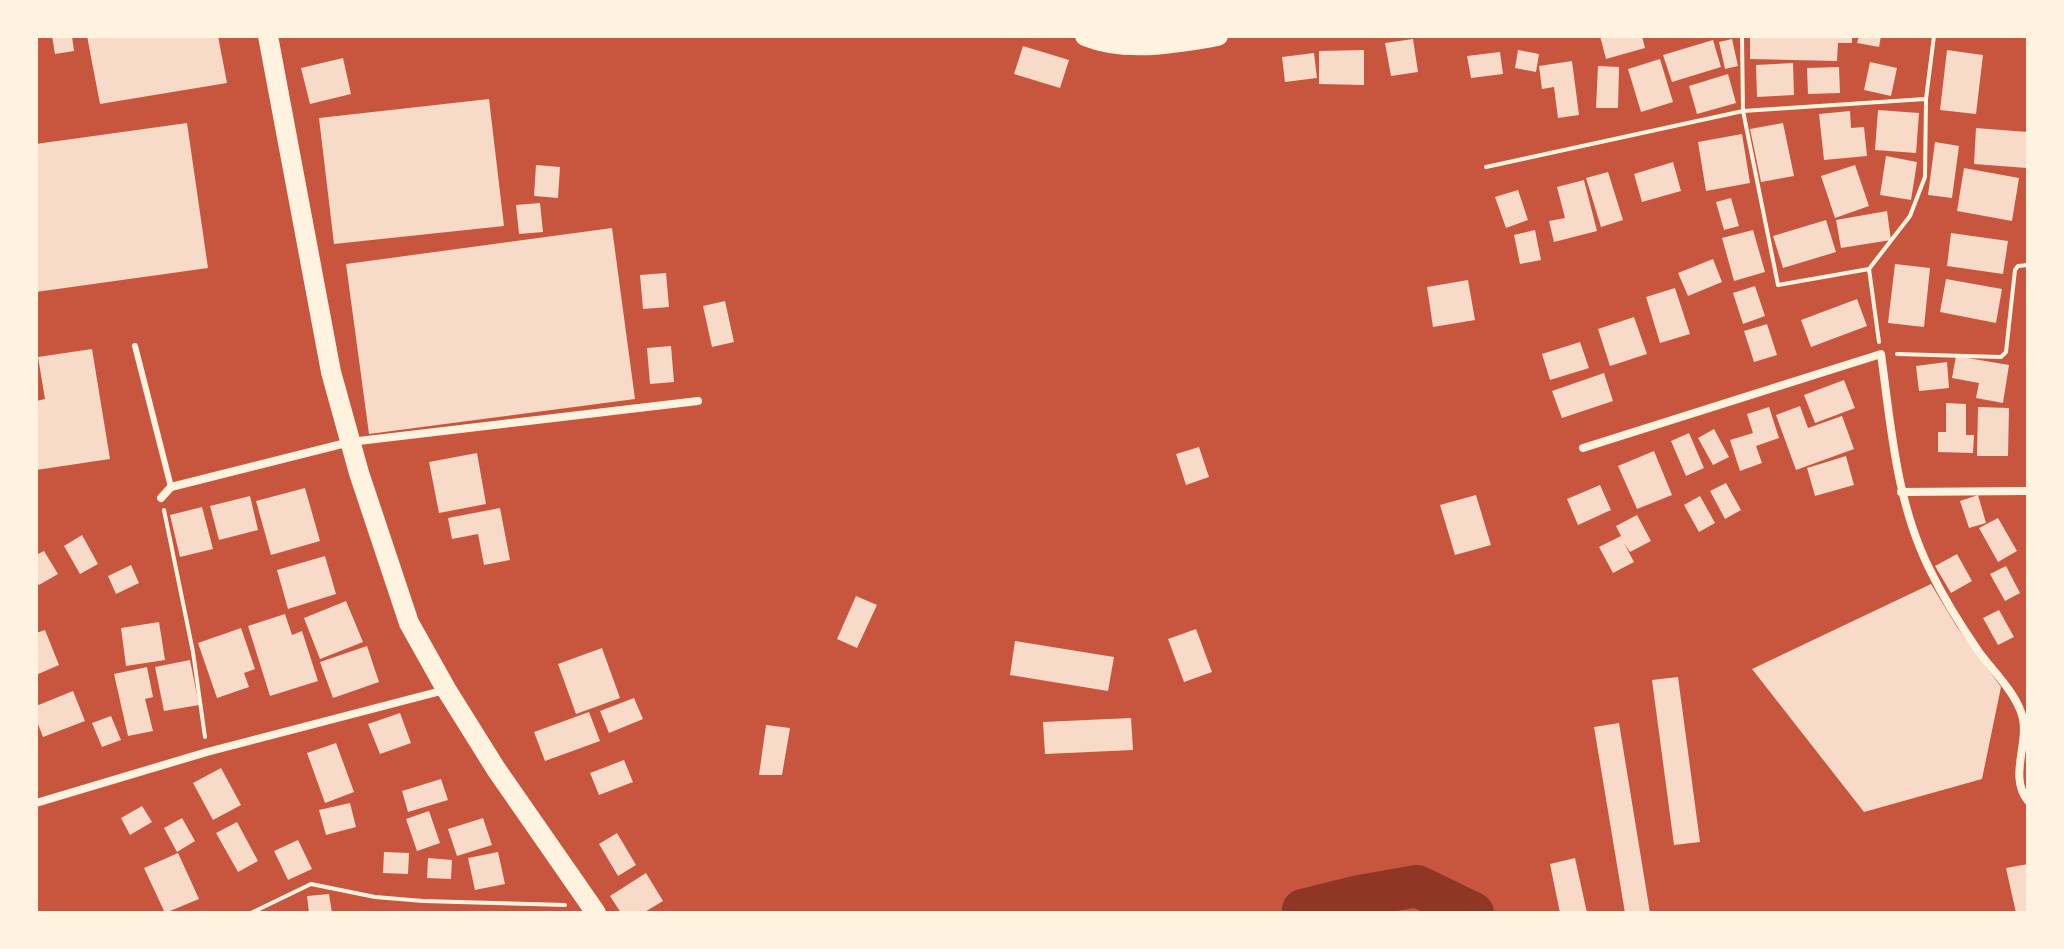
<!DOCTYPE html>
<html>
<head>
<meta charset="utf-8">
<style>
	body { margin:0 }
	#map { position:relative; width:2064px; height:949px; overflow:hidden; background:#c8553d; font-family:Roboto,sans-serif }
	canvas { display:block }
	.frame { position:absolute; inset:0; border:38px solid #fff3e0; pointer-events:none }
</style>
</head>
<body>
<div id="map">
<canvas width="2064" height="949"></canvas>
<div class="frame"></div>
</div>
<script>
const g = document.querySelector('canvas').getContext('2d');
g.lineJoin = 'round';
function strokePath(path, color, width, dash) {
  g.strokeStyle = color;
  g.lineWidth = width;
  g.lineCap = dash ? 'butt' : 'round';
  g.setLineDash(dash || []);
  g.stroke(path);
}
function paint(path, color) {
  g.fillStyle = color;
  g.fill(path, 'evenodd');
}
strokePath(new Path2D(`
	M1303,910l57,-14 57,-10 56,27`), '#8f3625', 42);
paint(new Path2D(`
	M52,36h20l2,15 -19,3z
	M87,36h131l9,47 -127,21z
	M1600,36h42l3,12 -39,11z
	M1750,36h102v7h-14l-1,18 -87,-2z
	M1859,36h22l-2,11 -22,-4z
	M1413,39l5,33 -27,4 -6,-33z
	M1732,39l6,27 -13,3 -6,-27z
	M1713,40l8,27 -49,15 -9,-27z
	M1023,46l46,14 -9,28 -46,-14z
	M1364,50v35l-45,-1v-33z
	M1518,50l21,4 -3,18 -21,-4z
	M1947,50l36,5 -7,59 -36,-4z
	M1500,52l3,22 -32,4 -4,-22z
	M1314,53l3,25 -32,4 -3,-25z
	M343,58l8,36 -41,10 -9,-36z
	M1660,59l13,43 -32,10 -13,-43z
	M1572,61l7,54 -21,3 -4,-31 -12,2 -3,-23z
	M1870,62l27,6 -6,28 -27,-6z
	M1793,63l1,32 -37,2 -1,-32z
	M1598,66l21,1 -1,41h-22z
	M1839,67l1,26 -32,1 -1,-26z
	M1728,74l8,29 -39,11 -8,-28z
	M489,99l15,127 -170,18 -15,-126z
	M1878,110l41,3 -3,40 -41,-3z
	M1850,111l1,17 13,-1 3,29 -43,4 -5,-46z
	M187,123l21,145 -172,24v-148z
	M1783,123l11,53 -33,6 -11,-53z
	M1976,128l52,4 -1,36 -53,-4z
	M1742,134l8,49 -44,8 -8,-49z
	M1935,142l24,4 -7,52 -24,-3z
	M1886,156l31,6 -6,38 -31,-5z
	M1673,162l8,29 -39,11 -8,-28z
	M536,165l24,2 -2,31 -24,-2z
	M1855,165l14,41 -34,12 -14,-42z
	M1964,168l55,10 -7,43 -55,-10z
	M1608,172l15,48 -22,7 -15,-49z
	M1584,180l13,51 -43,11 -5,-21 16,-3 -8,-31z
	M1518,190l10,30 -22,8 -11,-31z
	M1731,198l8,28 -15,4 -8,-28z
	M540,203l3,29 -24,2 -3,-29z
	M1887,211l4,29 -50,8 -5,-28z
	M1826,220l10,32 -53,16 -10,-32z
	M612,228l23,171 -266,35 -23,-170z
	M1535,230l6,30 -21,4 -6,-29z
	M1753,230l12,42 -31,9 -12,-43z
	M1951,233l57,8 -5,33 -56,-8z
	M1713,259l9,23 -34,14 -10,-23z
	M1895,264l35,4 -6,59 -36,-4z
	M666,273l3,34 -26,2 -3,-34z
	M1946,279l56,10 -6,34 -56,-11z
	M1468,280l7,40 -42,7 -6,-40z
	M1755,286l10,30 -22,8 -10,-31z
	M1675,288l15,46 -30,9 -14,-46z
	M1857,299l10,27 -56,21 -10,-27z
	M725,301l9,41 -22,5 -9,-41z
	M1634,317l13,37 -37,12 -12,-37z
	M1767,324l10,31 -23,7 -10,-31z
	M1580,342l9,26 -39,12 -8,-26z
	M671,346l3,36 -24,2 -3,-36z
	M92,349l18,110 -74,11v-69l9,-2 -7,-42z
	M1956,356l53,9 -6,38 -27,-5 3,-15 -27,-5z
	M1947,362l2,26 -30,3 -3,-25z
	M1604,373l9,28 -51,17 -10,-27z
	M1844,380l11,28 -40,15 -11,-28z
	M1946,403l20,1v31h8l-1,18 -35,-1v-20h8z
	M1800,406l8,22 34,-12 12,33 -58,21 -20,-55z
	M1769,407l10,31 -23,8 6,17 -22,8 -10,-31 23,-7 -6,-19z
	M1978,407l31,1 -1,48h-31z
	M1714,429l15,28 -16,8 -15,-27z
	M1689,433l15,35 -18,8 -15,-35z
	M1199,447l10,30 -23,8 -10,-31z
	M1654,451l18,44 -35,14 -19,-43z
	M477,453l9,51 -47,9 -10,-51z
	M1846,456l8,29 -39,11 -8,-28z
	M1726,483l15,27 -16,9 -15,-28z
	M1600,485l11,25 -33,15 -11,-26z
	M305,488l15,53 -49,14 -15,-54z
	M1476,495l15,50 -36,10 -15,-50z
	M1978,495l8,28 -17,5 -9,-27z
	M250,496l8,34 -39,10 -9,-34z
	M1700,496l15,27 -16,9 -15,-27z
	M202,507l11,42 -33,8 -10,-42z
	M500,508l10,52 -26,5 -6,-31 -26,5 -4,-21z
	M1637,515l14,26 -21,11 -6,-9 10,19 -21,11 -14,-26 22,-11 -5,-10z
	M1998,518l19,33 -19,11 -19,-34z
	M82,535l16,29 -18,10 -16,-28z
	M44,551l14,23 -19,11 -3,-5v-25z
	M1957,554l15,27 -21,12 -16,-27z
	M325,556l11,38 -48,15 -11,-39z
	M131,565l8,18 -23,11 -8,-18z
	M2006,566l14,27 -15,8 -15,-27z
	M1931,584l26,43 44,60 -19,92 -118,33 -112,-143z
	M856,596l21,9 -20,43 -20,-9z
	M346,601l17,41 -43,17 -16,-41z
	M1999,610l15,27 -16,8 -15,-27z
	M285,614l7,21 10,-4 16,50 -48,15 -22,-70z
	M159,622l6,38 -39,6 -5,-38z
	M241,628l14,41 -11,4 5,14 -32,11 -19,-55z
	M1196,629l16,43 -28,10 -16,-43z
	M45,630l14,35 -23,10v-42z
	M1015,641l99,16 -6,34 -98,-16z
	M367,646l12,36 -46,16 -13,-36z
	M602,648l18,50 -44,16 -18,-50z
	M190,660l9,45 -35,6 -9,-44z
	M147,667l6,30 -8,2 8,32 -25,5 -14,-62z
	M1678,677l22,165 -26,3 -22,-165z
	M73,691l12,30 -42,16 -7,-18v-13z
	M634,698l9,21 -34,14 -9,-22z
	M589,712l11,29 -55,20 -11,-29z
	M400,713l11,30 -31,11 -12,-30z
	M111,716l10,24 -19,7 -10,-24z
	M1131,718l2,32 -88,4 -2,-32z
	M1619,723l31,190h-25l-31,-186z
	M766,725l24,3 -8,47h-23z
	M336,743l18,49 -29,11 -18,-50z
	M624,760l9,22 -34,13 -9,-22z
	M221,768l20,37 -28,15 -20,-37z
	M441,779l7,21 -40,12 -6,-21z
	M350,803l6,24 -30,8 -7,-25z
	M142,806l10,16 -22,13 -9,-17z
	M429,811l11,32 -23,8 -11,-32z
	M182,818l13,23 -18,11 -13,-24z
	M483,818l9,27 -35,11 -9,-27z
	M237,822l21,39 -20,11 -22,-39z
	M617,833l19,32 -18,11 -19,-32z
	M298,840l14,29 -24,11 -14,-29z
	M384,852l25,1 -1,21 -25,-1z
	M498,852l7,32 -30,6 -7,-32z
	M178,853l21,46 -34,14 -21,-45z
	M428,858l24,2 -1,19 -24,-1z
	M1575,858l12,55h-27l-10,-49z
	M2028,864v49h-12l-10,-45z
	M646,873l17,28 -20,12h-22l-11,-17z
	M329,894l3,19h-23l-2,-17z`), '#f7dbc8');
strokePath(new Path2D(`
	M1742,36l1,75 35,174 91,-16 41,-53 15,-39 1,-78 8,-63
	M1486,167l257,-56 182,-12
	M1869,269l10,73
	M1897,354l104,3 5,-5 9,-82 3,-4 10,-1
	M164,510l29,142 12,85
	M251,913l60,-29 64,13 48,4 142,4`), '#fff3e0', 4);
strokePath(new Path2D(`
	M135,346l36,141`), '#fff3e0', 6);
strokePath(new Path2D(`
	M1583,448l298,-94c10,72 15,147 48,214 14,29 32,58 50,84 14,19 34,38 42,60 11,28 -14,63 7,89
	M1901,492l127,-1
	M161,498l10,-11 179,-45 348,-41
	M36,803l171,-51 238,-62`), '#fff3e0', 8);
strokePath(new Path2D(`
	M268,36l63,336 28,101 50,150 37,66 50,80 100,144
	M1085,36c41,17 91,7 133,0`), '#fff3e0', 20);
</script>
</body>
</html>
